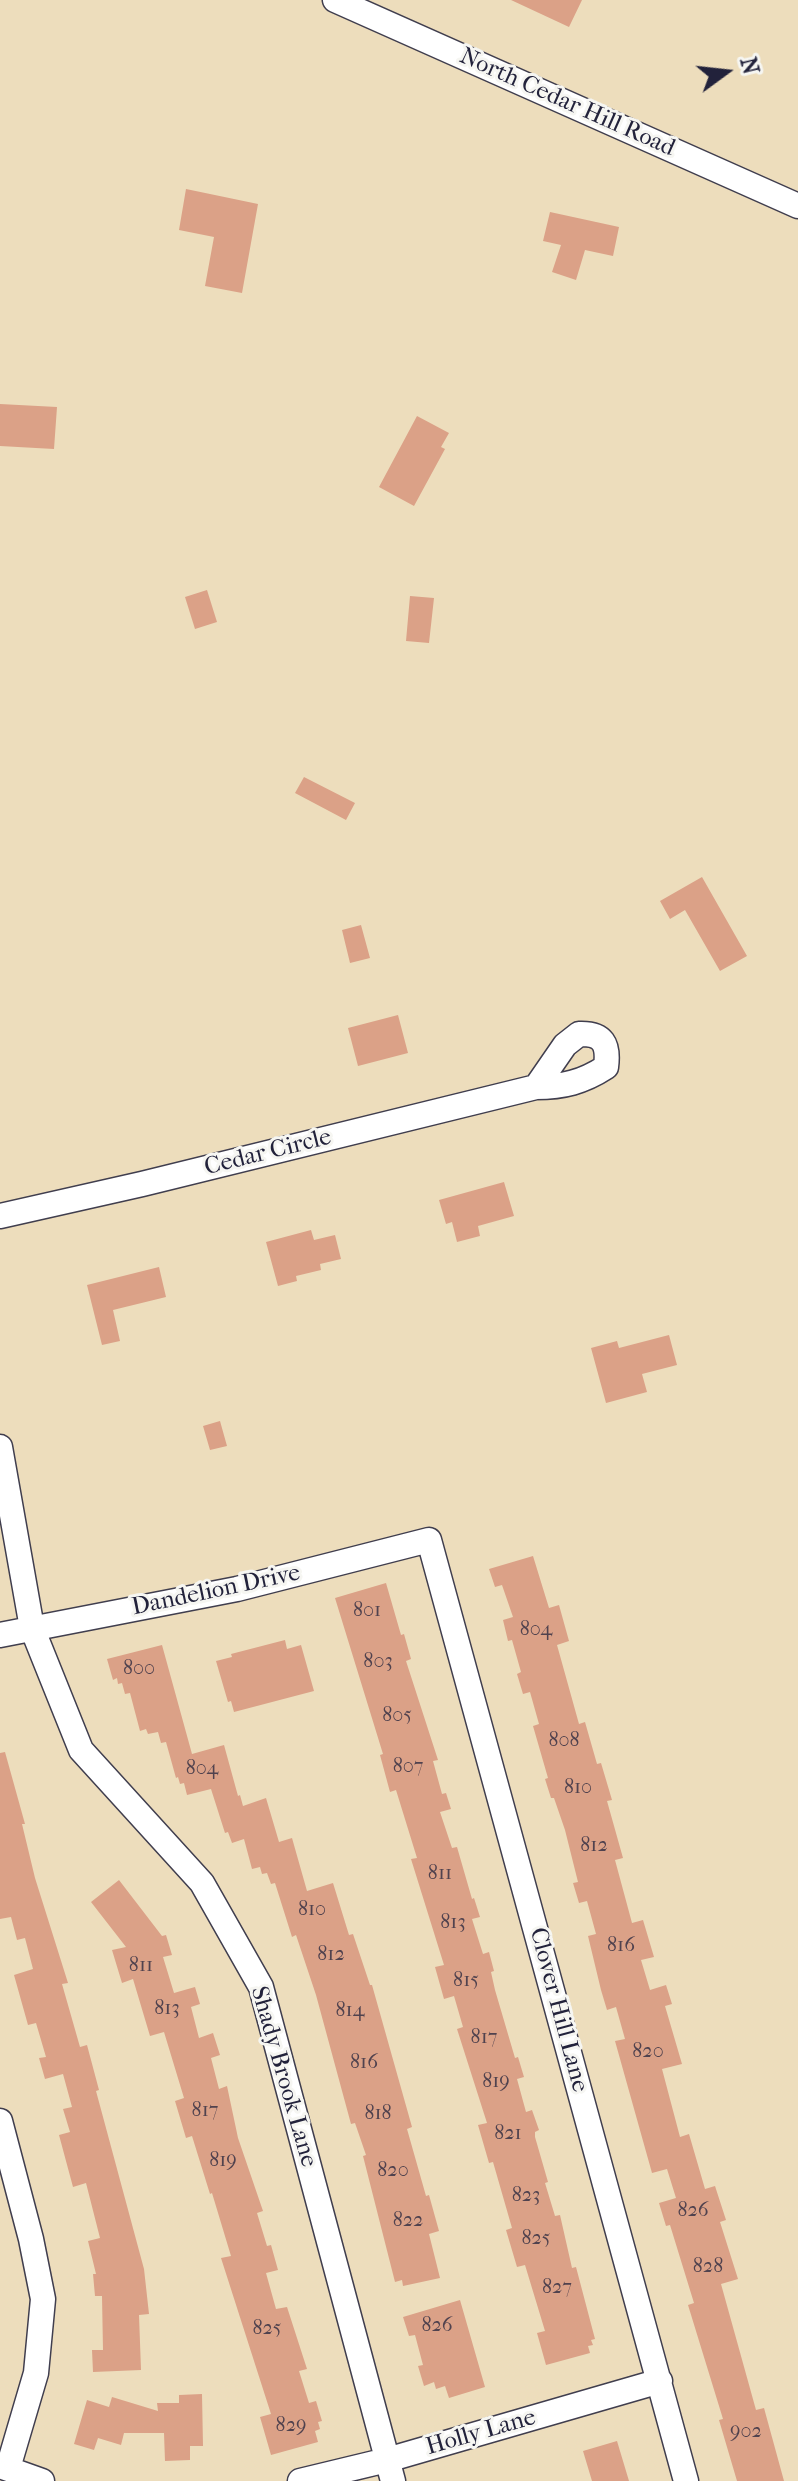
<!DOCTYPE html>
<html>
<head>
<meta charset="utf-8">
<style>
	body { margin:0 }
	#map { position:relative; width:798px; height:2481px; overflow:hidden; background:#edddbc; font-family:"IM FELL French Canon",serif }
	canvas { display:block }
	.north { position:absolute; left:686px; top:32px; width:80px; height:80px; -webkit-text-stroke:6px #f6f6f2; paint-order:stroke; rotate:75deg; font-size:22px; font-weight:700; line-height:32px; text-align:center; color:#22223b }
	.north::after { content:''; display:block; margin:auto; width:28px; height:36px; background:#22223b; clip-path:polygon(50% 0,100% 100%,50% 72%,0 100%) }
</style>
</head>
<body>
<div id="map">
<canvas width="798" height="2481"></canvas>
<div class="north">N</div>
</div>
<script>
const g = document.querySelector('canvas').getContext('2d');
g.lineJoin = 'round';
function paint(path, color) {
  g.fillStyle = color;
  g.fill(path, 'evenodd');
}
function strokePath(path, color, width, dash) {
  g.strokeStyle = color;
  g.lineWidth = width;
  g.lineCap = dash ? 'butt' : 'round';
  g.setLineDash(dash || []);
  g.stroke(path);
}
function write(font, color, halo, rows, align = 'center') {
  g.font = font + ' "IM FELL French Canon",serif';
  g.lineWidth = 6;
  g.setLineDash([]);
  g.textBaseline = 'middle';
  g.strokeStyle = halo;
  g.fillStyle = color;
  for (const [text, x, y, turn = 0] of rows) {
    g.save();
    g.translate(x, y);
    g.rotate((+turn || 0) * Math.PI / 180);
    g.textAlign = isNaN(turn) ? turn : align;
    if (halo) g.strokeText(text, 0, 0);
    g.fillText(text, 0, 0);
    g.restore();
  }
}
paint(new Path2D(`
	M511,0h71l-13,27z
	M186,189l72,15 -16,89 -37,-7 9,-49 -35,-7z
	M550,212l69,15 -6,29 -28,-6 -9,30 -24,-8 9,-27 -18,-4z
	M0,404l57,3 -3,42 -54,-3z
	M417,416l32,17 -8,14 4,2 -31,57 -35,-19z
	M207,590l10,32 -22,7 -10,-32z
	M410,596l24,2 -5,45 -23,-2z
	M304,777l51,26 -9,17 -51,-27z
	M702,877l45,79 -27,15 -35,-61 -15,9 -10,-18z
	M361,925l9,33 -20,5 -8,-33z
	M398,1015l10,38 -50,13 -10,-38z
	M504,1182l10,34 -36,10 2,10 -23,6 -5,-20 -6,2 -7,-24z
	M311,1230l3,10 21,-5 6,24 -21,5 1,6 -25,6 1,5 -19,5 -12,-44z
	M159,1267l7,30 -53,13 7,31 -18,4 -15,-60z
	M669,1335l8,30 -35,9 5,18 -41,11 -15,-55 26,-7 2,7z
	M220,1421l7,25 -17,4 -7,-24z
	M533,1556l16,52 10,-3 10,36 -12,4 22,79 6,-2 12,42 4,-1 11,37 -5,1 16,57 -8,2 17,63 11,-3 11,37 -13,3 9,30 16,-5 6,19 -7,2 17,58 -20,5 18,68 9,-3 16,55 10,-3 11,34 -6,2 18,57 -17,5 35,126 8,-2 20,73h-47l-18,-61 4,-1 -35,-114 6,-2 -24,-78 -4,1 -7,-23 17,-5 -9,-29 -15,4 -37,-132 10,-2 -9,-32 -9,3 -6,-20 -13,-54 8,-2 -9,-33 -8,2 -6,-20 5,-1 -13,-52 -11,-32h-3l-6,-19 3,-1 -15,-52 6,-2 -9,-32 -7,2 -6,-20 4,-2 -9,-32 -4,1 -5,-21 10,-3 -11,-32 -7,2 -6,-18z
	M386,1583l15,52 3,-1 7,25 -5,2 32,99 -5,1 9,33 4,-1 5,16 -11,3 12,36 5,-1 15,52 2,-1 6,19 -8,2 11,35 6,-2 5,19 -3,1 4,18 20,68 3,-1 6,20 -7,2 9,33 6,-2 7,20 -4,2v5l13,45 -3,1 10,33 5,-1 12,53 4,-1 19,72 -4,1 2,5 -5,1 2,7 -44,12 -9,-32 8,-2 -20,-66 -8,2 -11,-37 6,-2 -19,-66 -4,1 -11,-38 9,-2 -30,-94 6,-2 -9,-31 -10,3 -9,-32 9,-2 -33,-106 6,-1 -21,-68 -6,2 -10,-37 3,-1 -48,-156z
	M285,1640l2,9 14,-4 13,46 -80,21 -3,-11 -3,1 -12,-41 16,-4 -1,-3z
	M162,1645l30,109 32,-9 14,51 2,-1 3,11 23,-8 13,44 13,-4 15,53 26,-8 16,52 4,-1 17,51h2l40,142 -5,2 19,67 3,-1 10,36 -10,3 11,44 -37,8 -1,-6 -7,2 -32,-126 3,-1 -11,-32 -4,1 -35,-129 -20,-60 -4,2 -17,-54 -4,1 -4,-11 -5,1 -2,-7 -8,2 -8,-30 -12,4 -4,-11 -3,1 -14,-44 -24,6 -3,-12 -4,1 -2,-7 -2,1 -10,-36 -5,1 -3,-11 -10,2 -2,-5 -6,2 -10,-38 -5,1 -3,-11 -4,1 -1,-6 -4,2 -6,-21z
	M5,1752l20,72h-3l13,54 33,105 -6,1 18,63 7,-2 12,45 -3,1 48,178 5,45 -10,1 2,55 -48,2 -1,-22h11l-1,-54h-7l-2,-22h3l-8,-33 12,-3 -14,-55 -13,4 -14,-52 11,-3 -7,-23 9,-2 -9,-33 -18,5 -6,-21 7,-1 -10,-34 -8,2 -14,-50 19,-6 -8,-31 -8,2 -6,-23 -11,2v-166z
	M119,1880l43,56 4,-1 6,20 -9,2 11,36 21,-6 5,17 -9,3 8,31 14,-5 7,22 -9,3 8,31 8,-3 11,52 25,73 -6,2 10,33 4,-1 7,25 -12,3 10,36 11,-2 20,62 -8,2 10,32 7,-2 6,20 -4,1 2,7 -5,2 3,11 -47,13 -11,-38 11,-3 -50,-156 10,-2 -19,-63 -2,1 -18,-58 -6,2 -11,-37 9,-3 -20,-66 -14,4 -17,-57 -11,4 -10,-33 14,-3 -35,-45z
	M460,2300l25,87 -36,11 -4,-12 -9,3 -2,-7 -10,4 -6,-20 5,-1 -8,-30 -6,1 -6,-19z
	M202,2394l1,52h-13v14l-25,1 -1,-28h-40l-3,12 -23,-7 -4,12 -20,-6 13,-44 22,7 3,-10 46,14 -1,-8h22v-8z
	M617,2441l12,40h-37l-9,-30z`), '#dba187');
const minor = new Path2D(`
	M335,0l463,206
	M0,1216l142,-32 394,-97c27,0 47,-5 70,-20 3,-23 -3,-34 -27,-33l-14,11 -29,42
	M0,1447l32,181 49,122 121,133 59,104 132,494
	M0,1635l237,-46 192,-49 257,941
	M0,2121l31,118 12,60 -7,74 -28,95
	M0,2466l42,15
	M300,2481l87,-21 273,-79`);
strokePath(minor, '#403e4e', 27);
strokePath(minor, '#fff', 24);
write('20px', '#50424e', null, [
	["801",367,1611],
	["804",536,1630],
	["803",378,1662],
	["800",139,1669],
	["805",397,1716],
	["808",564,1741],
	["807",408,1767],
	["804",202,1769],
	["810",578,1788],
	["812",594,1846],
	["811",440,1874],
	["810",312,1910],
	["813",453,1923],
	["816",621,1946],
	["812",331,1955],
	["811",141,1966],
	["815",466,1981],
	["813",167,2009],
	["814",350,2011],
	["817",484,2038],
	["820",648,2052],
	["816",364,2063],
	["819",496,2082],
	["817",205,2111],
	["818",378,2114],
	["821",508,2134],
	["819",223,2161],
	["820",393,2171],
	["823",526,2196],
	["826",693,2211],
	["822",408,2221],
	["825",536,2239],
	["828",708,2267],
	["827",557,2288],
	["826",437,2326],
	["825",267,2329],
	["829",291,2426],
	["902",746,2432]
]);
write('24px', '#22223b', '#f6f6f2', [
	["North Cedar Hill Road",567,103,24],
	["Cedar Circle",268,1153,-14],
	["Dandelion Drive",216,1591,-12],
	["Clover Hill Lane",558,2010,75],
	["Shady Brook Lane",283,2077,74],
	["Holly Lane",481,2433,-16]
]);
</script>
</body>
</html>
